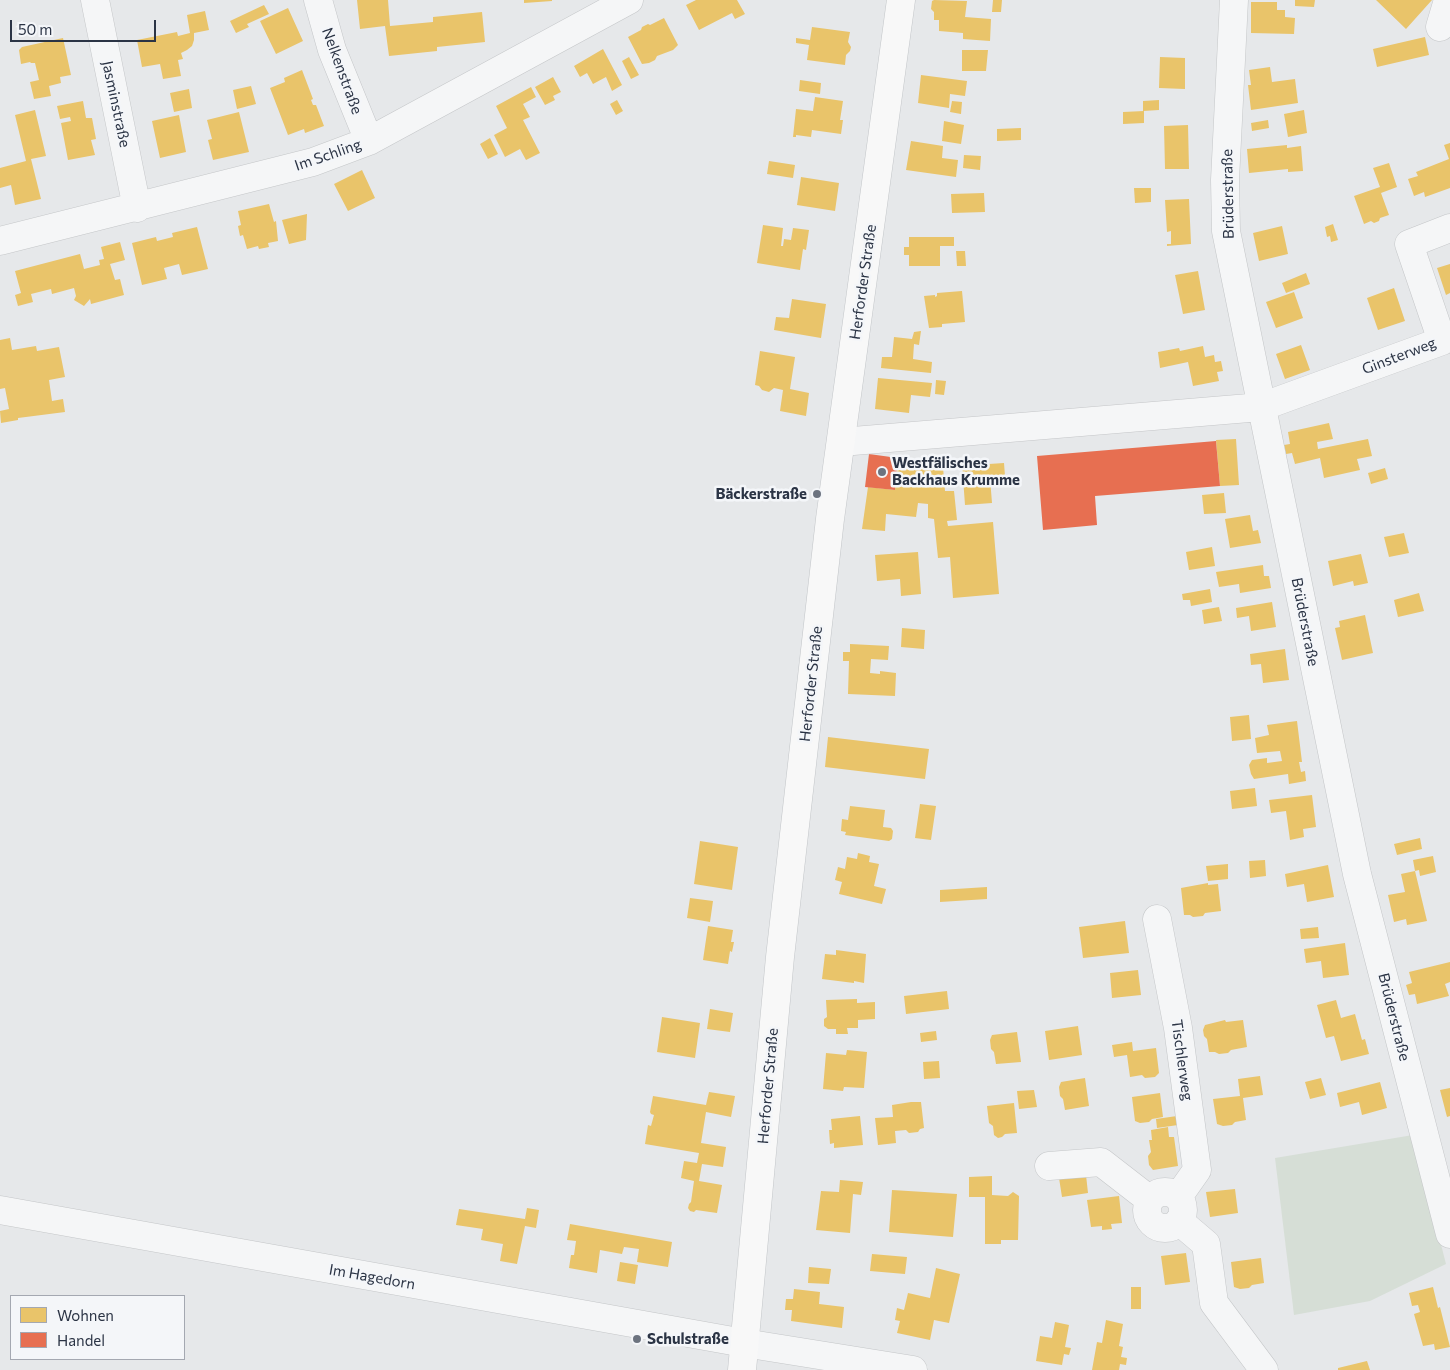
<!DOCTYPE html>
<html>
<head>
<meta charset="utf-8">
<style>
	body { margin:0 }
	#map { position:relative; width:1450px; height:1370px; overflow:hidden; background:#e6e8ea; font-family:Commissioner,sans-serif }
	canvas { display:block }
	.legend { position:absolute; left:10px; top:1295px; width:175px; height:65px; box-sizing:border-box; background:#f4f6f9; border:1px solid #a4a8b1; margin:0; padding:6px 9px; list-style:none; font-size:15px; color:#2b3445 }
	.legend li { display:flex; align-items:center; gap:10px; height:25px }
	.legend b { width:25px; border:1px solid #a4a8b1 }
	.scale { position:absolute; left:10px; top:20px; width:146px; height:22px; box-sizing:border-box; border:2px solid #2b3445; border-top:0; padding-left:6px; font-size:15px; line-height:18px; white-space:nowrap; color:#2b3445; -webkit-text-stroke:4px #f4f6f9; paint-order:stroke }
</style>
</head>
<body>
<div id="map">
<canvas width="1450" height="1370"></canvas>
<ul class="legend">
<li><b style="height:14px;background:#e9c46a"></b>Wohnen</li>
<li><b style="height:14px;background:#e76f51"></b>Handel</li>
</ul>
<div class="scale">50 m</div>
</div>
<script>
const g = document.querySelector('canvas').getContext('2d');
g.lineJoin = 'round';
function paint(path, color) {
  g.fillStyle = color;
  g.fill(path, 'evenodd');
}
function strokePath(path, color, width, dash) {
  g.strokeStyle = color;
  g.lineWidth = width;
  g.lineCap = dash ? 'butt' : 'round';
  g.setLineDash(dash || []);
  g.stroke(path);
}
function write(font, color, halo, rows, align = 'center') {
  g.font = font + ' Commissioner,sans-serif';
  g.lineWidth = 5;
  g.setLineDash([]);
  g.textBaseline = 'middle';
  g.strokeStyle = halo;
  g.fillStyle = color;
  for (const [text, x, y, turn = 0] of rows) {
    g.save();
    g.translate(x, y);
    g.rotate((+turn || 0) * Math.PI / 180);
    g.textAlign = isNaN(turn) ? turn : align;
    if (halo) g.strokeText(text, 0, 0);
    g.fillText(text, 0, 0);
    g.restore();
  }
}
paint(new Path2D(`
	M1413,1135l33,129 -76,37 -76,14 -19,-157z`), '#d6ded6');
paint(new Path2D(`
	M357,0h31l2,26 43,-4v-5l10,-1 39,-4 3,30 -48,5v4l-48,5 -4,-30 -25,3z
	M524,0h28v1l-28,2z
	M696,0h41l8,14 -10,5 -3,-6 -33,17 -13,-25z
	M934,0l33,1 -2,16 26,2 -1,22 -27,-2v-6l-24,-2v-11h-5v-8l-3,-3 1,-8z
	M993,0h9l-1,12h-9z
	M1295,0h20l-1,7 -19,-1z
	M1376,0h56l-26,29z
	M1251,2h26v8h8v7l10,1 -1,16 -43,-1z
	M264,5l5,9 -22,10 2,3 -13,6 -6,-12z
	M288,8l15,33 -27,13 -16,-33z
	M205,11l4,19 -15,3v7l-2,6 -5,4 -6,3 2,6 -5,1 3,16 -18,3 -3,-15 -18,3 -5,-27 40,-8 1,4 12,-3 -3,-18z
	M664,18l14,27 -5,5 -16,6 -2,4 -6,3 -7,1 -14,-27 13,-7 1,-3 6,-3 2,1z
	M812,27l38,5 -2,10 3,5 -1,4 -4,4 -1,10 -38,-5 2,-15 -13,-2v-5l14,2z
	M1425,37l4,18 -52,12 -4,-18z
	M63,38l8,37 -11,2 1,6 -12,3 2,10 -17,3 -4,-17 9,-2 -4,-17h-4l-1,-1 -9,2 -2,-14 3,-3z
	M603,49l19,36 -10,6 -6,-14 -13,7 -6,-11 -7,4 -6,-11z
	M962,50h26l-2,21h-24z
	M629,57l10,18 -8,4 -9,-18z
	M1160,57l25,1v31l-26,-1z
	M1270,67l2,15 23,-3 3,24 -47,7 -3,-25h3l-2,-15z
	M302,70l11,29 -2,1 2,5h3l8,21 -19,7 -1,-4 -16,6 -18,-47 15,-6 -1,-4z
	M921,75l46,6 -2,15 -15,-2 -1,14 -31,-5z
	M553,77l8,15 -8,4 2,4 -10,5 -10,-18z
	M800,80l21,3 -1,11 -21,-3z
	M251,86l5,18 -19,5 -4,-19z
	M531,87l5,10 -13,7 7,13 -7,3 17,33 -14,7 -6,-11 -15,8 -11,-22 13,-7 -11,-22z
	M189,89l3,19 -18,4 -4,-19z
	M815,97l28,4 -3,19h3l-2,14 -29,-4 -1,7 -15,-2v2h-3l3,-28 17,2z
	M617,100l6,11 -7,4 -6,-11z
	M1159,100v10l-16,1v-10z
	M83,101l3,17h6l4,21 -5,1 4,15 -27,5 -7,-37 10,-2 -1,-4 -10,2 -3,-13z
	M952,101l10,1 -1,12 -11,-2z
	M35,110l11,46 -15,3 10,40 -26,6 -4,-20 -11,3v-20l26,-7 -11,-46z
	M1304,110l3,23 -19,4 -4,-23z
	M1144,111v12l-21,1v-12z
	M239,112l10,40 -36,8 -5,-20 4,-1 -5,-19z
	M179,115l7,37 -26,6 -8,-37z
	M1268,120l1,8 -17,3 -1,-8z
	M944,121l20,4 -3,19 -19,-3z
	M1188,125l1,44h-24l-1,-43z
	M1021,128v12l-24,1v-12z
	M490,138l8,16 -10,5 -8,-15z
	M911,141l32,5 -1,12 16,2 -2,17 -50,-7z
	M1450,143v45l-25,9 -1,-5 -10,4 -6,-17 10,-3 -2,-4 33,-13 -5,-14z
	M1287,145v3l14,-2 2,25 -15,1v-3l-39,4 -2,-24z
	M964,155l17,1 -1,14 -17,-2z
	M769,161l26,4 -2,13 -26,-4z
	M1389,163l8,24 -16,6 8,22 -9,3 -1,3 -5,2 -3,-2 -7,3 -10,-28 26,-9 -7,-19z
	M362,170l13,28 -27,13 -14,-27z
	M801,177l38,6 -4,28 -38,-6z
	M1134,188h17v14l-16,1z
	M984,193l1,19 -33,1 -1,-19z
	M1189,199l2,45 -24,2v-2h4v-13l-4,1 -2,-32z
	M269,204l5,18 2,-1 2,20 -10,2 1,4 -10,2 -1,-3 -11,3 -4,-14 -3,1 -2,-10 3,-1 -3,-14z
	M307,214l-1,26 -17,4 -7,-24z
	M1333,224l5,16 -7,2 -1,-6 -3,1 -2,-10z
	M763,225l20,3 -2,18h2l1,-7 7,1 2,-12 16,2 -3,20 -3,-1 -3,21 -43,-7z
	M1282,226l6,28 -29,7 -6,-28z
	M197,227l11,42 -26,6 -3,-11 -15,4 3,11 -25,6 -10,-42 24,-6 1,4 16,-4 -1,-4z
	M909,237h45v9h-14v20h-31v-11h-5v-8h5z
	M120,242l5,18 -15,4 5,16 5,-1 4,16 -33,9 -1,-5 -6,7 -10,-6 2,-4 -2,-8 -22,6 -1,-5 -20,5 2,8 -15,4 -3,-11 6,-2 -6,-22 65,-17 4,15 16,-4 -1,-5 5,-1 -3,-12z
	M956,251h9l1,15h-9z
	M1450,264v29l-4,2 -9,-27z
	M1198,271l7,39 -22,4 -8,-39z
	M1306,273l4,11 -24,9 -4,-10z
	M1394,288l11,33 -27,9 -11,-32z
	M962,291l3,31 -23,2v3l-13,1 -5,-32 11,-1v2l2,-1v-3z
	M1294,292l9,26 -27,10 -10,-26z
	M792,299l34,5 -5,34 -47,-8 2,-13 13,1z
	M921,331l-2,14 -5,-1 -1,15 19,3 -1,11 -50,-5 1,-11h10l2,-20 18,2 2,-7z
	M10,338l2,12 24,-4 1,5 22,-4 6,30 -16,3 3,21 11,-2 2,13 -47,6v2l-17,3 -1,-12 9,-2 -4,-21 -5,1v-49z
	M1301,345l9,25 -25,9 -9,-25z
	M1203,346l2,11 9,-2 1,7 6,-1 2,10 -6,1 2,9 -26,5 -5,-24 -28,6 -2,-16 21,-4 1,3z
	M760,351l35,6 -5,32 19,4 -3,23 -26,-5 3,-21 -9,-2 -5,4 -7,-2 -3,-4 -4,-1z
	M878,378l54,5 -2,14 -19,-2 -2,18 -34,-4z
	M936,380l10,1 -2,14 -9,-1z
	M1329,423l4,16 -16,3 1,7 50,-10 4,17 -15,3 3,11 -36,8 -4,-20 -25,6 -3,-11 -6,1 -2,-9 6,-1 -2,-12z
	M1236,439l3,46 -19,1 -4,-46z
	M898,458l35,5 -1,4h11l2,24h9l3,29 -10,1 1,5 45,-4 6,72 -46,4 -3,-41 -12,1 -4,-39 -6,-1v-14l-10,-1 -2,14 -30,-3 -1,17 -23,-2 6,-42 27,3z
	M988,461l1,3 15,-1 1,13 -15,2 2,25 -27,2 -3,-41z
	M1385,468l3,11 -17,5 -3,-11z
	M1224,493l2,20 -22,1 -2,-19z
	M1250,515l3,16 5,-1 3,13 -31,5 -5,-29z
	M1404,533l5,20 -20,4 -5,-20z
	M1212,547l3,19 -26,4 -3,-18z
	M918,552l3,42 -20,2 -1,-17 -23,2 -2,-26z
	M1361,554l7,29 -14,3 -1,-5 -20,5 -5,-25z
	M1263,565l1,11h5l2,12 -31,5 -1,-9 -20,3 -3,-15z
	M1210,589l2,13 -21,4 -1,-6h-7l-1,-6z
	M1419,593l5,18 -26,6 -4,-17z
	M1272,602l4,25 -25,4 -2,-15 -12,2 -1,-10z
	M1219,607l3,14 -18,3 -2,-14z
	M1365,615l8,38 -31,7 -7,-32 5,-1 -1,-6z
	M902,628l23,2 -1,19 -23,-2z
	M850,644l39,2 -1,14 -17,-1 -1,14 10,1v-3l16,2 -1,23 -47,-2 1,-33h-6v-9h7z
	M1285,649l4,31 -26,3 -2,-19 -10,1 -1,-11z
	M1249,715l2,24 -19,2 -2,-24z
	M1297,721l5,41h-3l2,10 4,-1 1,10 -17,3 -1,-10 -34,5 -3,-5 -2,-9 3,-5 15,-2v5l15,-2 -2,-10 -23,2 -2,-15 14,-3 -2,-10z
	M828,737l101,12 -4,30 -100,-12z
	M1255,788l2,18 -25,3 -2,-18z
	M1312,795l4,32 -13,2 1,8 -14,3 -4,-29 -15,2 -2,-13z
	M920,804l16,2 -5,34 -16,-2z
	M850,806l35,4 -2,17 8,1 2,3 -1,8 -3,2 -44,-6 1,-3 -5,-1 1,-12 6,1z
	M1420,838l2,11 -25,6 -3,-11z
	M700,841l38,6 -6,43 -38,-6z
	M858,853l12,3 -1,6 10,2 -5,22 12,3 -4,15 -43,-10 3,-12 -7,-2 3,-13 7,2 2,-12 10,2z
	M1433,856l3,16 -16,4 -1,-6 -4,1 12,50 -20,4 -1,-6 -12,3 -6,-27 17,-3 -4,-18 14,-3 -2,-11z
	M1265,860l1,16 -16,2 -1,-17z
	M1228,864v15l-20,2 -2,-15z
	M1328,865l6,32 -27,5 -3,-18 -17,3 -2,-13z
	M1208,883v2l10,-1 3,27 -16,2 -2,3 -10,1 -3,-2h-6l-3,-27z
	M987,887v12l-47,3v-12z
	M690,898l23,3 -3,21 -23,-4z
	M1125,921l4,32 -46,5 -4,-31z
	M708,926l25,4 -2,12h3l-2,10 -2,-1 -2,13 -25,-4z
	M1318,927l1,11 -18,1 -1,-10z
	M1345,943l4,32 -26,3 -2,-17 -15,2 -2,-14z
	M836,950l30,4 -2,29 -10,-2v2l-32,-4 3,-25 11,1z
	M1450,962v20l-5,2 4,12 -32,8 -2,-10 -6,1 -3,-10 6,-2 -3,-11z
	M1138,970l3,25 -29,3 -2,-25z
	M947,991l2,18 -43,5 -2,-18z
	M857,999v4l18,-1v17l-17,1v8h-11l1,6h-12v-5h-8l-4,-3v-7l3,-2 -1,-17z
	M1336,1000l5,18 14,-4 7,26 3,-1 4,15 -28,7 -7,-25 -8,2 -9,-33z
	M710,1009l23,4 -3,19 -23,-3z
	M662,1017l38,6 -5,35 -38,-6z
	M1225,1020l1,2 17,-2 4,27 -16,3 -3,3 -9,1 -4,-2h-6l-2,-13 -3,-3 -1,-6 2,-5z
	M1078,1026l4,29 -33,5 -4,-29z
	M936,1031l1,9 -16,2 -1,-9z
	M1017,1032l4,30 -25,2 -2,-12 -3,-3 -1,-9 2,-5z
	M1132,1042l1,9 23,-3 3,25 -4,4 -10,1 -3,-3 -12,2 -3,-22 -13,2 -2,-12z
	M847,1050l20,2 -3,36 -20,-1 -1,4 -20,-2 3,-36 20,2z
	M939,1061l1,17 -16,1 -1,-17z
	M1260,1076l3,19 -20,3 3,22 -11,2 -3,3 -9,1 -6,-2 -4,-25 27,-3 -2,-17z
	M1085,1078l4,28 -24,4 -2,-11 -3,-3 -1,-9 2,-5z
	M1321,1078l5,17 -16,4 -5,-17z
	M1380,1082l7,26 -25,7 -3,-13 -19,5 -3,-14z
	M1450,1088v28l-3,1 -7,-27z
	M1034,1090l3,17 -18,2 -2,-18z
	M709,1092l26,4 -4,21 -25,-5 -5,31 25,4 -3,20 -21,-3 -3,17 23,4 -5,28 -21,-3 -2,2 -4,-1 -2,-3 1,-4 2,-2 3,-21 -13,-3 3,-17 13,2 2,-10 -54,-9 3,-19 3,1 3,-11 -3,-1 -1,-2 3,-16 53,9z
	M1160,1093l3,24 -11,2 -3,3 -9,1 -5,-2 -3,-24z
	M911,1102h10l3,26 -4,1 -2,3 -9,1 -3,-3 -11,1 1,12 -18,2 -3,-27 18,-1 -1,-12z
	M1014,1103l3,30 -12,1 -3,3 -4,1 -4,-3 -1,-9 -4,-3 -2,-17z
	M860,1116l3,29 -29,3v-5l-4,1 -1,-14h3l-1,-11z
	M1177,1116l1,9 -21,3 -1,-9z
	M1168,1127l1,10h5l4,29 -25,4 -4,-5 -1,-9 3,-4 -2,-12h3l-1,-10z
	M1086,1175l2,18 -26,4 -3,-19z
	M992,1176v19l16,1 5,-4 6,4 -1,44h-17v4h-16v-47h-16v-20z
	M840,1180l23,2 -2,13 -8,-1 -3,39 -34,-3 5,-39 18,1z
	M1235,1189l3,24 -28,4 -4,-25z
	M892,1190l65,4 -4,43 -64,-5z
	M1119,1196l3,27 -11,1 1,5 -10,1v-4l-11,1 -4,-27z
	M527,1208l12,2 -3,18 -11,-2 -8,38 -17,-3 3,-17 -22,-4 2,-11 -27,-4 3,-16 66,10z
	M570,1224l102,18 -4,25 -31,-5 2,-13 -15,-2 -2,7 -22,-4 -3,23 -28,-5 2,-13h3l2,-14 -9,-1z
	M1186,1253l4,29 -25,3 -4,-29z
	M872,1254l35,3 -2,17 -35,-3z
	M1261,1258l3,25 -12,2 -3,3 -9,1 -6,-2 -3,-25z
	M620,1262l18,3 -3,19 -18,-3z
	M809,1267l22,2 -2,15 -21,-1z
	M936,1268l24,6 -11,49 -15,-3 -4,20 -33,-7 3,-12 -5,-1 2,-12 7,2 4,-17 22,5z
	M1131,1287h10v22h-10z
	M1433,1287l5,21 2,-1 10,40 -15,3 -1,-6 -11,2 -9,-32 6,-2 -2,-7 -6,1 -3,-13z
	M794,1289l26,3 -1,12 25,3 -2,21 -51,-7 1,-11h-7l1,-11h7z
	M1106,1320l17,4 -4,22 4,1 -2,10 6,1 -1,7 -6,-1 -1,6h-27l5,-28 5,1z
	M1055,1322l14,3 -4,22 6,1 -2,7 -5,-1 -2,11 -26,-4 4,-25 12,2z
	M1367,1361l3,9h-32v-2z`), '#e9c46a');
paint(new Path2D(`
	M1216,441l4,45 -125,10 2,29 -54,5 -6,-74z
	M869,454l29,4 -3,32 -30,-3z`), '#e76f51');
const minor = new Path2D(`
	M95,0l42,208
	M318,0l14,50 37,91
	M1234,0l-9,180 1,51 131,643 93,360
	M1440,27l8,-27
	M0,241l313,-79 56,-21 260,-141
	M841,442l420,-35 181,-66 -33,-97 41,-16
	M1157,919l21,109 19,142 -19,27
	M1049,1166l52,-4 49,38
	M1147 1210a18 18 0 1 1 36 0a18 18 0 1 1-36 0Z
	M0,1210l744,133 169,27
	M1179,1221l27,23 8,59 50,67`);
const major = new Path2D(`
	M742,1370l38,-413 50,-438 71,-519`);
strokePath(minor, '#c4c6c8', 29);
strokePath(major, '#c2c5c8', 29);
strokePath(minor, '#f5f6f7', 28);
strokePath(major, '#f8f8f8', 28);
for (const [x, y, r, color] of [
	[882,472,5,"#6c737f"],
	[817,494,5,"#6c737f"],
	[637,1339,5,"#6c737f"]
]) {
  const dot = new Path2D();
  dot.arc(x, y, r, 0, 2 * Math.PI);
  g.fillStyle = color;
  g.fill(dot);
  strokePath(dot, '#f4f6f9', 2);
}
write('15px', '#2b3445', '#f4f6f9', [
	["Nelkenstraße",342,71,70],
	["Jasminstraße",116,104,78],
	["Im Schling",328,155,-19],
	["Brüderstraße",1228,194,-91],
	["Herforder Straße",863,282,-82],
	["Ginsterweg",1399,356,-21],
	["Brüderstraße",1305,622,79],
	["Herforder Straße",811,684,-84],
	["Brüderstraße",1394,1017,76],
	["Tischlerweg",1182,1060,82],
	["Herforder Straße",768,1086,-85],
	["Im Hagedorn",372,1277,10]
]);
write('bold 15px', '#2b3445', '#f4f6f9', [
	["Westfälisches",892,463],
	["Backhaus Krumme",892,480],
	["Bäckerstraße",807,494,"right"],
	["Schulstraße",647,1339]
], 'left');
</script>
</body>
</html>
